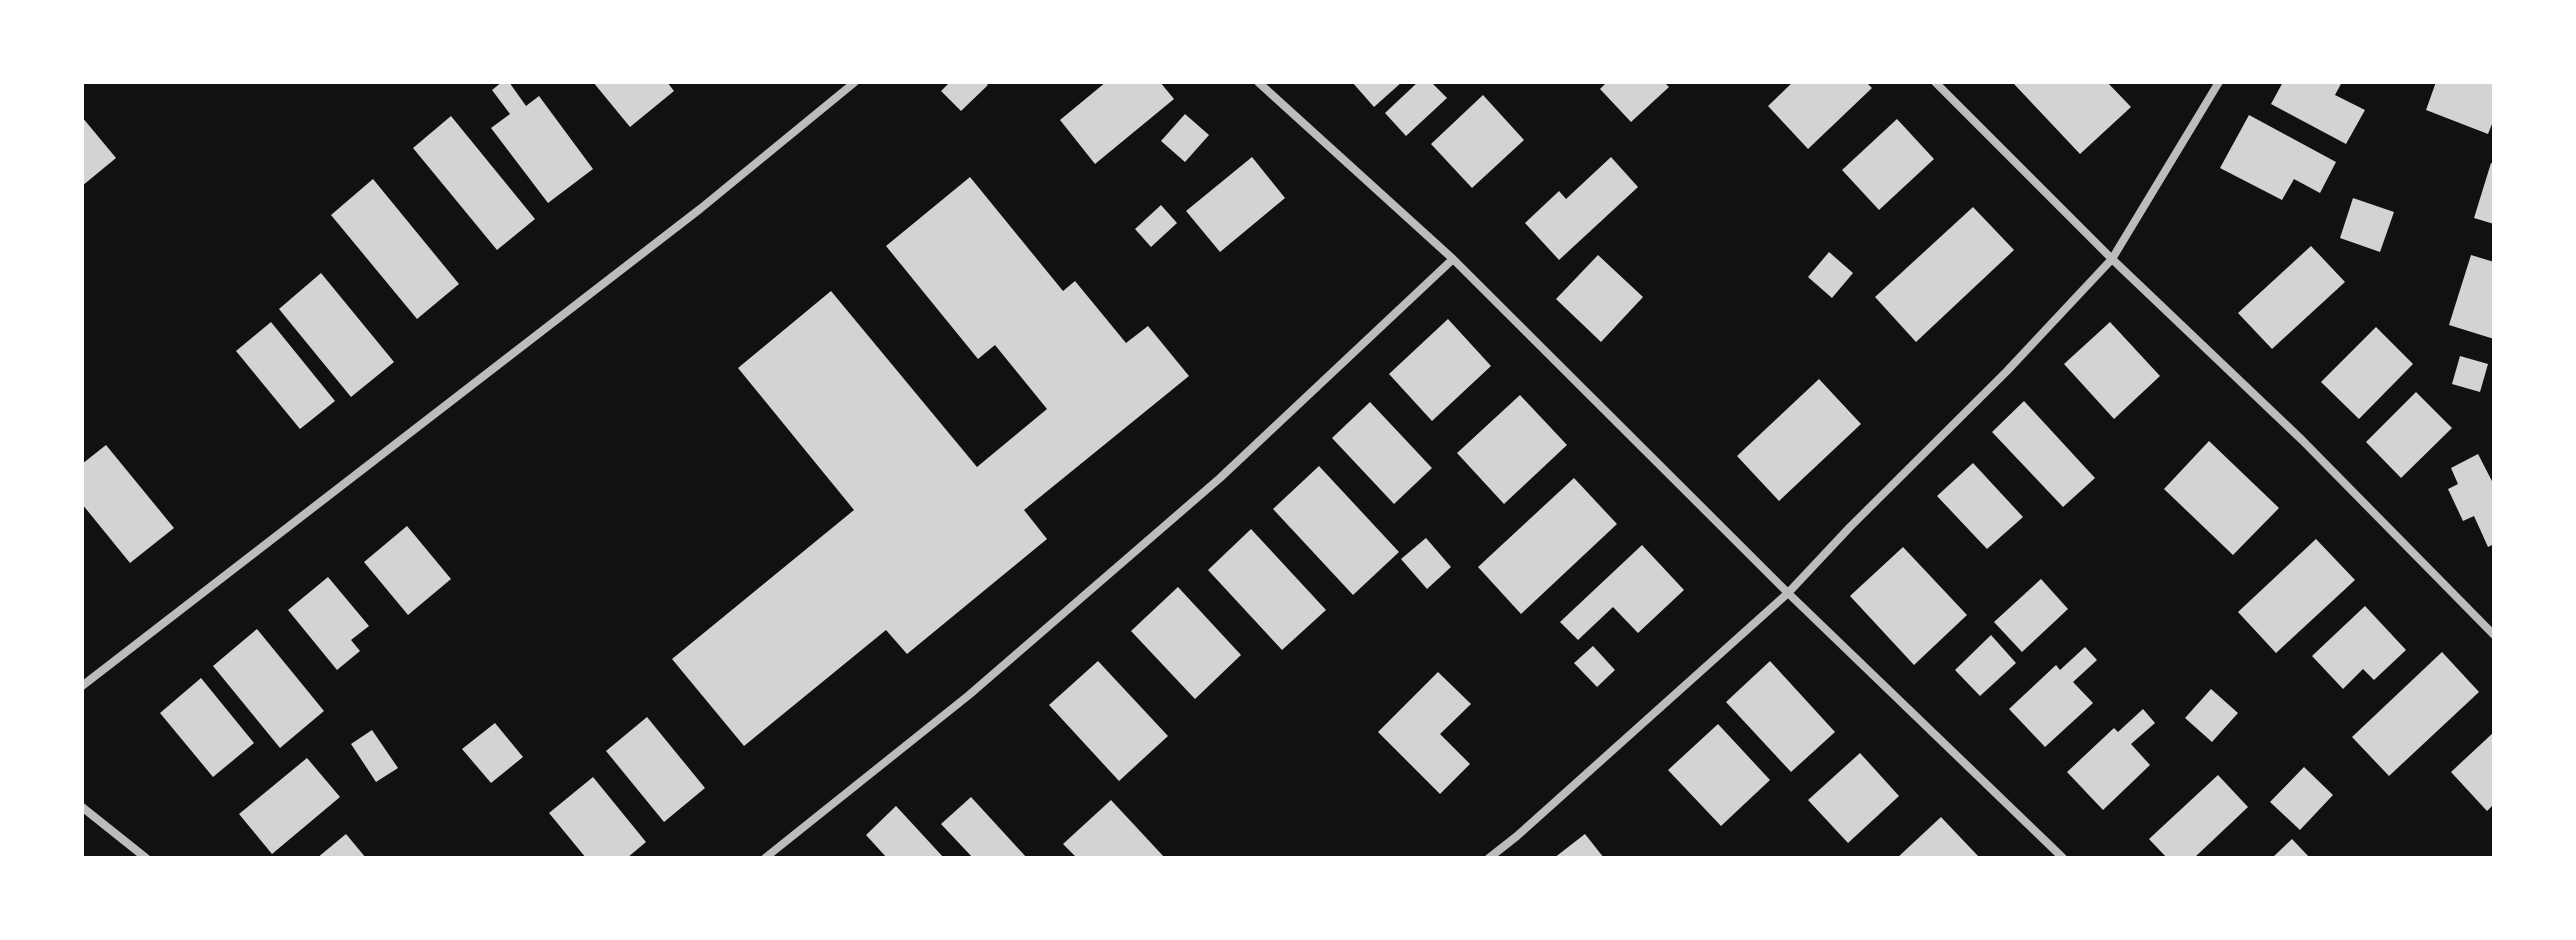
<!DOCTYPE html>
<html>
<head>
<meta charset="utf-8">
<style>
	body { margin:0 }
	#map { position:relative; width:2576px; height:940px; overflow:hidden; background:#111; font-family:"Roboto Condensed",sans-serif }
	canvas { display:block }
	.frame { position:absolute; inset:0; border:84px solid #fff; pointer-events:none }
</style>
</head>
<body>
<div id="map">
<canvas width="2576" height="940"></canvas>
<div class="frame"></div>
</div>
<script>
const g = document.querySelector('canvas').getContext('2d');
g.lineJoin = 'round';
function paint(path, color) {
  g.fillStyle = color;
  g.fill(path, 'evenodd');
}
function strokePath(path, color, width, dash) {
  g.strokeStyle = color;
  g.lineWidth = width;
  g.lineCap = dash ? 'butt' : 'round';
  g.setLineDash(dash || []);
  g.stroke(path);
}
paint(new Path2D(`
	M502,82h7l17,24 13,-10 54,73 -45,34 -57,-75 19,-14 -18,-24z
	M593,82h74l7,9 -44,36z
	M950,82h35l3,3 -27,26 -20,-20z
	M1106,82h54l14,17 -79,65 -35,-44z
	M1352,82h50l-28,25z
	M1418,82h13l16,16 -41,38 -21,-23z
	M1607,82h57l5,5 -38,35 -31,-33z
	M1793,82h73l6,6 -64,61 -40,-43z
	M2016,82h91l24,25 -51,47 -66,-70z
	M2283,82h59l-7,13 30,15 -19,34 -75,-40z
	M2436,82h58v37l-6,15 -62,-24z
	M1483,95l41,45 -52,48 -41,-44z
	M1185,114l24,21 -24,27 -24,-21z
	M2249,115l87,47 -16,31 -26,-14 -12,21 -62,-32z
	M451,116l84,103 -38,31 -84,-102z
	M82,117l34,41 -34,28z
	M1897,119l37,40 -55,51 -37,-40z
	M1252,157l33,41 -65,54 -34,-41z
	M1611,157l27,30 -79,73 -34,-37 34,-32 7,8z
	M2491,163l3,1v60l-20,-6z
	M970,177l93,114 12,-10 51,62 22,-17 41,50 -165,134 23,29 -140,115 -21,-24 -142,116 -72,-87 182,-149 -116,-142 93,-77 146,176 70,-58 -52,-64 -17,14 -92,-113z
	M373,179l86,105 -42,35 -86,-104z
	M2353,198l41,14 -14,40 -40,-14z
	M1161,205l16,18 -26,24 -16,-18z
	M1973,207l41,43 -98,92 -41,-45z
	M2311,246l34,36 -73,67 -34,-36z
	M1829,252l24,21 -21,25 -24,-21z
	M1598,255l45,42 -42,45 -45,-43z
	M2471,255l23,7v77l-45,-14z
	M321,273l73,89 -43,35 -72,-88z
	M1448,319l43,47 -59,55 -43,-47z
	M271,322l64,79 -35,28 -64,-78z
	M2110,322l50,54 -46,43 -50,-55z
	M2376,327l37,37 -54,55 -38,-37z
	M2460,356l28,8 -8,28 -28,-8z
	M1819,379l42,45 -82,77 -42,-45z
	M2416,392l36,36 -51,50 -35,-36z
	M1520,395l47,50 -63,59 -47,-51z
	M2024,401l71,77 -32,29 -71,-75z
	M1370,402l62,66 -38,36 -62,-66z
	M2209,441l70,67 -46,47 -69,-66z
	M106,445l68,83 -44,35 -48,-59v-40z
	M2478,454l16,31v59l-6,3 -14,-31 -11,5 -15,-32 10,-5 -7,-16z
	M1973,463l50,54 -36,32 -50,-53z
	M1319,466l80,86 -46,43 -80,-86z
	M1574,478l43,46 -96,90 -43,-47z
	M407,526l44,53 -43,36 -44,-53z
	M1251,529l75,81 -44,40 -74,-80z
	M1426,538l25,29 -24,22 -26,-30z
	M2316,539l39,41 -79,73 -38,-41z
	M1642,545l42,45 -46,43 -25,-26 -35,33 -18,-18z
	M1903,547l64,68 -53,50 -64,-69z
	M328,577l41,49 -18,14 9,11 -23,19 -49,-60z
	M2041,579l27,30 -46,43 -28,-30z
	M1178,587l63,68 -46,44 -64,-68z
	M2365,606l41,44 -32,30 -11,-11 -20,20 -31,-33z
	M257,629l67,82 -44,37 -67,-82z
	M1991,635l25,28 -36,33 -25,-26z
	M1593,646l22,24 -18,17 -23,-24z
	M2085,647l12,13 -24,22 20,21 -48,44 -36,-38 47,-44 4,5z
	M2442,652l37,40 -90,84 -37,-39z
	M1098,661l70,75 -49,45 -70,-76z
	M1770,661l65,71 -44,40 -65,-70z
	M1438,672l33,32 -31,30 30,30 -30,30 -62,-62z
	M201,678l53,65 -41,34 -53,-64z
	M2211,689l27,24 -26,29 -27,-24z
	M2143,709l12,14 -24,21 19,21 -47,45 -36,-38 47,-44 4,4z
	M647,717l58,71 -41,34 -58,-71z
	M495,723l28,34 -32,26 -29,-34z
	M1718,724l52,56 -49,46 -53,-56z
	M372,730l26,38 -22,14 -25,-38z
	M2494,732v72l-7,7 -36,-39z
	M1860,753l39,43 -51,47 -40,-43z
	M307,758l33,39 -68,57 -33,-40z
	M2304,767l29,28 -33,35 -30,-28z
	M2218,775l30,32 -54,51h-27l-18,-19z
	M593,777l53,65 -19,16h-41l-37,-45z
	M971,797l56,61h-54l-32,-34z
	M1111,800l54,58h-88l-14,-14z
	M896,806l48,52h-57l-21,-23z
	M1941,817l37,39 -3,2h-78z
	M346,834l20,24h-49z
	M1585,834l19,24h-50z
	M2292,839l18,19h-38z`), '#d3d3d3');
strokePath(new Path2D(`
	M1258,82l195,177 335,334 275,265
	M1935,82l177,177 190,181 192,195
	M82,686l618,-477 155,-127
	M82,807l64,51
	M765,858l204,-163 251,-217 233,-219
	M1489,858l28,-22 271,-243 62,-66 157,-156 105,-112 107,-177`), '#bcbcbc', 8);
</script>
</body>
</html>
